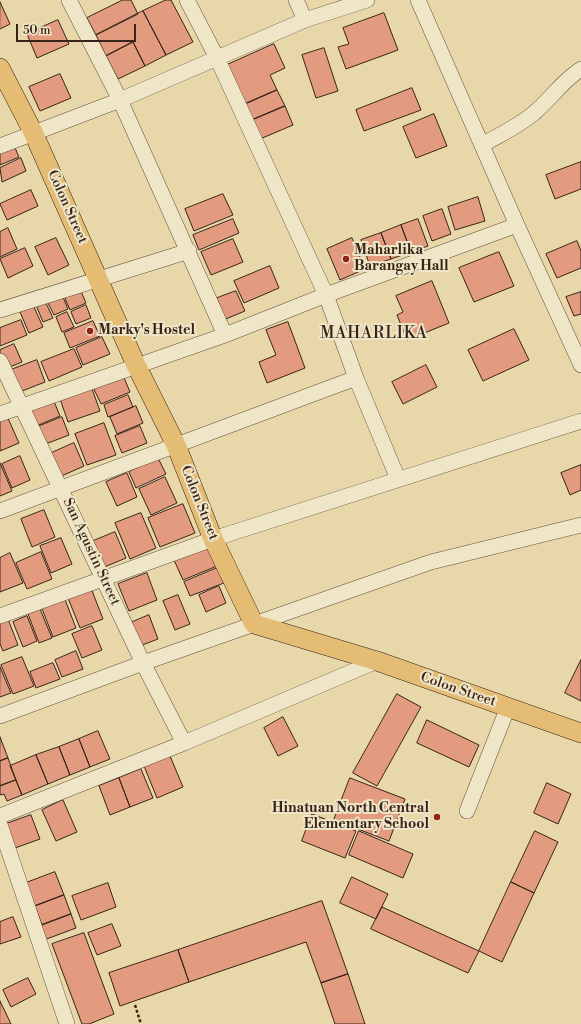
<!DOCTYPE html>
<html>
<head>
<meta charset="utf-8">
<style>
	body { margin:0 }
	#map { position:relative; width:581px; height:1024px; overflow:hidden; background:#e7d7a9; font-family:"Libre Bodoni",serif }
	canvas { display:block }
	.scale { position:absolute; left:16px; top:24px; width:120px; height:18px; box-sizing:border-box; border:2px solid #382318; border-top:0; padding-left:5px; font-size:12px; line-height:14px; white-space:nowrap; color:#382318; -webkit-text-stroke:3px #efe5c7; paint-order:stroke }
</style>
</head>
<body>
<div id="map">
<canvas width="581" height="1024"></canvas>
<div class="scale">50 m</div>
</div>
<script>
const g = document.querySelector('canvas').getContext('2d');
g.lineJoin = 'round';
function paint(path, color) {
  g.fillStyle = color;
  g.fill(path, 'evenodd');
}
function strokePath(path, color, width, dash) {
  g.strokeStyle = color;
  g.lineWidth = width;
  g.lineCap = dash ? 'butt' : 'round';
  g.setLineDash(dash || []);
  g.stroke(path);
}
function write(font, color, halo, rows, align = 'center') {
  g.font = font + ' "Libre Bodoni",serif';
  g.lineWidth = 4;
  g.setLineDash([]);
  g.textBaseline = 'middle';
  g.strokeStyle = halo;
  g.fillStyle = color;
  for (const [text, x, y, turn = 0] of rows) {
    g.save();
    g.translate(x, y);
    g.rotate((+turn || 0) * Math.PI / 180);
    g.textAlign = isNaN(turn) ? turn : align;
    if (halo) g.strokeText(text, 0, 0);
    g.fillText(text, 0, 0);
    g.restore();
  }
}
const building = new Path2D(`
	M123,0h8l7,14 -42,21 -9,-17z
	M166,0h5l22,42 -27,13 -23,-44z
	M0,2l10,22 -10,5z
	M143,11l23,44 -21,11 -12,-24 -27,14 -10,-21z
	M384,13l14,37 -52,19 -8,-22 11,-3 -6,-16z
	M58,20l11,24 -32,14 -10,-24z
	M133,42l12,24 -27,13 -12,-23z
	M274,44l11,24 -15,7 7,15 -32,14 -18,-39z
	M324,48l14,43 -22,7 -14,-43z
	M60,74l11,24 -31,13 -11,-24z
	M412,88l9,22 -57,21 -8,-21z
	M277,90l8,16 -33,14 -7,-16z
	M285,106l8,19 -33,14 -8,-19z
	M434,114l13,32 -31,12 -13,-31z
	M13,143l6,14 -19,8v-17z
	M21,158l5,13 -24,11 -2,-14z
	M581,162v27l-26,10 -9,-24z
	M31,190l7,16 -31,14 -7,-16z
	M223,194l10,21 -39,16 -9,-22z
	M478,197l7,24 -30,9 -7,-23z
	M442,209l9,25 -19,7 -9,-25z
	M233,219l6,14 -40,17 -6,-15z
	M418,219l10,27 -17,6 -10,-27z
	M401,225l10,27 -20,7 -10,-26z
	M8,228l9,21 -17,8v-25z
	M381,233l10,26 -21,7 -9,-26z
	M56,238l13,27 -21,10 -13,-28z
	M352,238l13,31 -25,11 -13,-31z
	M233,239l10,23 -32,13 -10,-23z
	M577,241l4,10v17l-24,10 -11,-24z
	M25,248l8,18 -25,12 -8,-19z
	M499,252l15,34 -40,16 -15,-34z
	M270,266l9,22 -35,15 -10,-22z
	M432,281l17,42 -42,17 -10,-25 6,-3 -7,-16z
	M80,289l6,14 -16,7 -6,-14z
	M236,291l9,20 -24,10 -9,-21z
	M581,292v22l-7,2 -8,-19z
	M62,295l6,14 -14,6 -7,-14z
	M45,301l8,17 -10,4 -7,-17z
	M86,305l5,13 -15,6 -5,-12z
	M34,307l9,20 -14,6 -9,-21z
	M67,312l7,15 -12,5 -6,-15z
	M21,320l6,15 -27,11v-18z
	M93,321l7,15 -30,12 -6,-15z
	M288,322l17,46 -38,15 -8,-21 17,-7 -10,-25z
	M514,329l15,31 -46,21 -15,-31z
	M102,337l8,17 -27,11 -7,-17z
	M14,344l8,18 -17,7 -5,-11v-8z
	M74,349l8,18 -33,14 -8,-19z
	M37,360l8,22 -28,11 -9,-22z
	M426,365l11,22 -34,17 -11,-22z
	M122,373l8,19 -29,12 -9,-19z
	M91,386l9,25 -32,11 -9,-26z
	M128,395l5,12 -25,10 -4,-12z
	M53,399l7,17 -26,11 -7,-17z
	M136,406l7,17 -26,11 -7,-17z
	M7,416l12,27 -19,8v-33z
	M62,417l7,18 -26,10 -8,-17z
	M104,423l12,32 -29,10 -12,-31z
	M140,426l7,17 -25,10 -7,-17z
	M74,443l10,23 -27,12 -10,-23z
	M20,456l10,24 -18,8 -10,-24z
	M158,458l8,16 -30,14 -7,-16z
	M0,463l12,28 -12,5z
	M581,465v25l-11,5 -9,-22z
	M127,473l10,24 -20,9 -11,-24z
	M165,477l12,26 -26,12 -12,-26z
	M183,504l12,29 -35,14 -12,-29z
	M44,510l11,27 -23,10 -11,-28z
	M141,513l15,35 -26,11 -15,-36z
	M115,532l11,26 -24,10 -11,-26z
	M61,538l11,26 -21,9 -11,-27z
	M209,546l8,20 -34,14 -9,-20z
	M41,552l11,27 -25,10 -11,-26z
	M10,553l13,30 -23,9v-34z
	M217,568l7,15 -34,13 -6,-14z
	M147,573l10,27 -28,11 -11,-27z
	M219,586l7,17 -20,9 -7,-17z
	M91,588l12,31 -23,9 -12,-30z
	M178,595l12,29 -15,6 -12,-29z
	M64,597l12,31 -23,9 -12,-31z
	M40,609l12,29 -13,5 -11,-29z
	M149,615l9,24 -21,8 -9,-23z
	M27,616l10,25 -14,6 -10,-25z
	M8,619l10,26 -15,6 -3,-7v-22z
	M92,626l10,24 -20,8 -10,-24z
	M76,651l7,18 -21,8 -7,-17z
	M22,657l12,29 -21,8 -12,-29z
	M581,660v41l-16,-8z
	M53,663l7,16 -24,9 -6,-16z
	M0,667l11,26 -11,4z
	M397,694l24,13 -44,79 -24,-13z
	M283,717l15,29 -20,10 -14,-28z
	M427,720l52,25 -10,22 -52,-24z
	M98,731l12,28 -20,8 -11,-28z
	M0,737l8,21 -8,3z
	M79,739l11,28 -20,8 -11,-28z
	M59,747l11,28 -22,9 -12,-29z
	M36,755l12,29 -26,11 -12,-29z
	M170,756l13,31 -26,11 -13,-32z
	M8,758l8,22 -16,6v-25z
	M141,769l12,29 -23,9 -11,-29z
	M119,778l11,29 -20,8 -11,-29z
	M350,778l55,21 -16,42 -55,-21z
	M16,780l6,15 -15,6 -3,-7 -4,1v-9z
	M547,783l24,11 -13,30 -24,-11z
	M63,800l14,32 -21,9 -14,-31z
	M312,814l44,17 -11,27 -43,-17z
	M31,815l9,24 -25,9 -9,-24z
	M359,831l54,23 -10,24 -54,-23z
	M535,831l23,11 -24,51 -23,-11z
	M55,872l9,23 -29,11 -9,-23z
	M352,877l36,17 -12,25 -36,-16z
	M511,882l23,11 -32,69 -23,-11z
	M108,883l8,24 -35,13 -9,-24z
	M64,895l7,19 -29,11 -7,-19z
	M322,901l26,73 -27,9 -15,-41 -117,40 -11,-32z
	M382,907l97,44 -11,22 -97,-44z
	M71,914l5,14 -32,12 -5,-14z
	M13,917l8,20 -21,7v-22z
	M112,924l9,22 -24,9 -9,-22z
	M84,933l30,81 -25,10h-7l-30,-80z
	M178,950l11,32 -69,24 -11,-33z
	M348,974l17,50h-30l-14,-41z
	M28,978l8,16 -25,13 -8,-17z
	M0,1001l11,23h-11z`);
paint(building, '#e29b7f');
strokePath(building, '#382318', 1);
const minor = new Path2D(`
	M69,0l51,100 105,235
	M187,0l30,58 109,237 30,83 42,101
	M296,0l9,20
	M418,0l99,225 64,140
	M482,145c17,-10 37,-19 52,-32 17,-14 28,-32 47,-44
	M0,146l120,-46 185,-80 62,-20
	M0,310l189,-59
	M0,361l143,302 41,80
	M0,414l225,-79 101,-40 191,-70
	M0,511l356,-133
	M0,616l213,-77 368,-118
	M0,716l143,-53 288,-101 150,-37
	M467,811l41,-104
	M0,816l184,-73 193,-82
	M0,825l67,199`);
const major = new Path2D(`
	M0,68l33,64 103,233 40,80 37,94 41,85 123,37 204,72`);
strokePath(minor, '#64503c', 16);
strokePath(major, '#382318', 20);
strokePath(new Path2D(`
	M135,1005l6,19`), '#382318', 2.5, [3, 2]);
strokePath(minor, '#efe5c7', 15);
strokePath(major, '#e4bc74', 19);
for (const [x, y, r, color] of [
	[346,259,4,"#8f2418"],
	[90,331,4,"#8f2418"],
	[437,817,4,"#8f2418"]
]) {
  const dot = new Path2D();
  dot.arc(x, y, r, 0, 2 * Math.PI);
  g.fillStyle = color;
  g.fill(dot);
  strokePath(dot, '#efe5c7', 1.5);
}
write('14px', '#382318', '#efe5c7', [
	["Colon Street",67,207,66],
	["Colon Street",199,503,68],
	["San Agustin Street",91,552,65],
	["Colon Street",458,690,19]
]);
write('bold 14px', '#382318', '#efe5c7', [
	["Maharlika",354,251],
	["Barangay Hall",354,267],
	["Marky's Hostel",98,331],
	["Hinatuan North Central",429,809,"right"],
	["Elementary School",429,825,"right"]
], 'left');
g.letterSpacing = '1px';
write('16px', '#382318', '#efe5c7', [
	["MAHARLIKA",374,334]
]);
g.letterSpacing = '0px';
</script>
</body>
</html>
